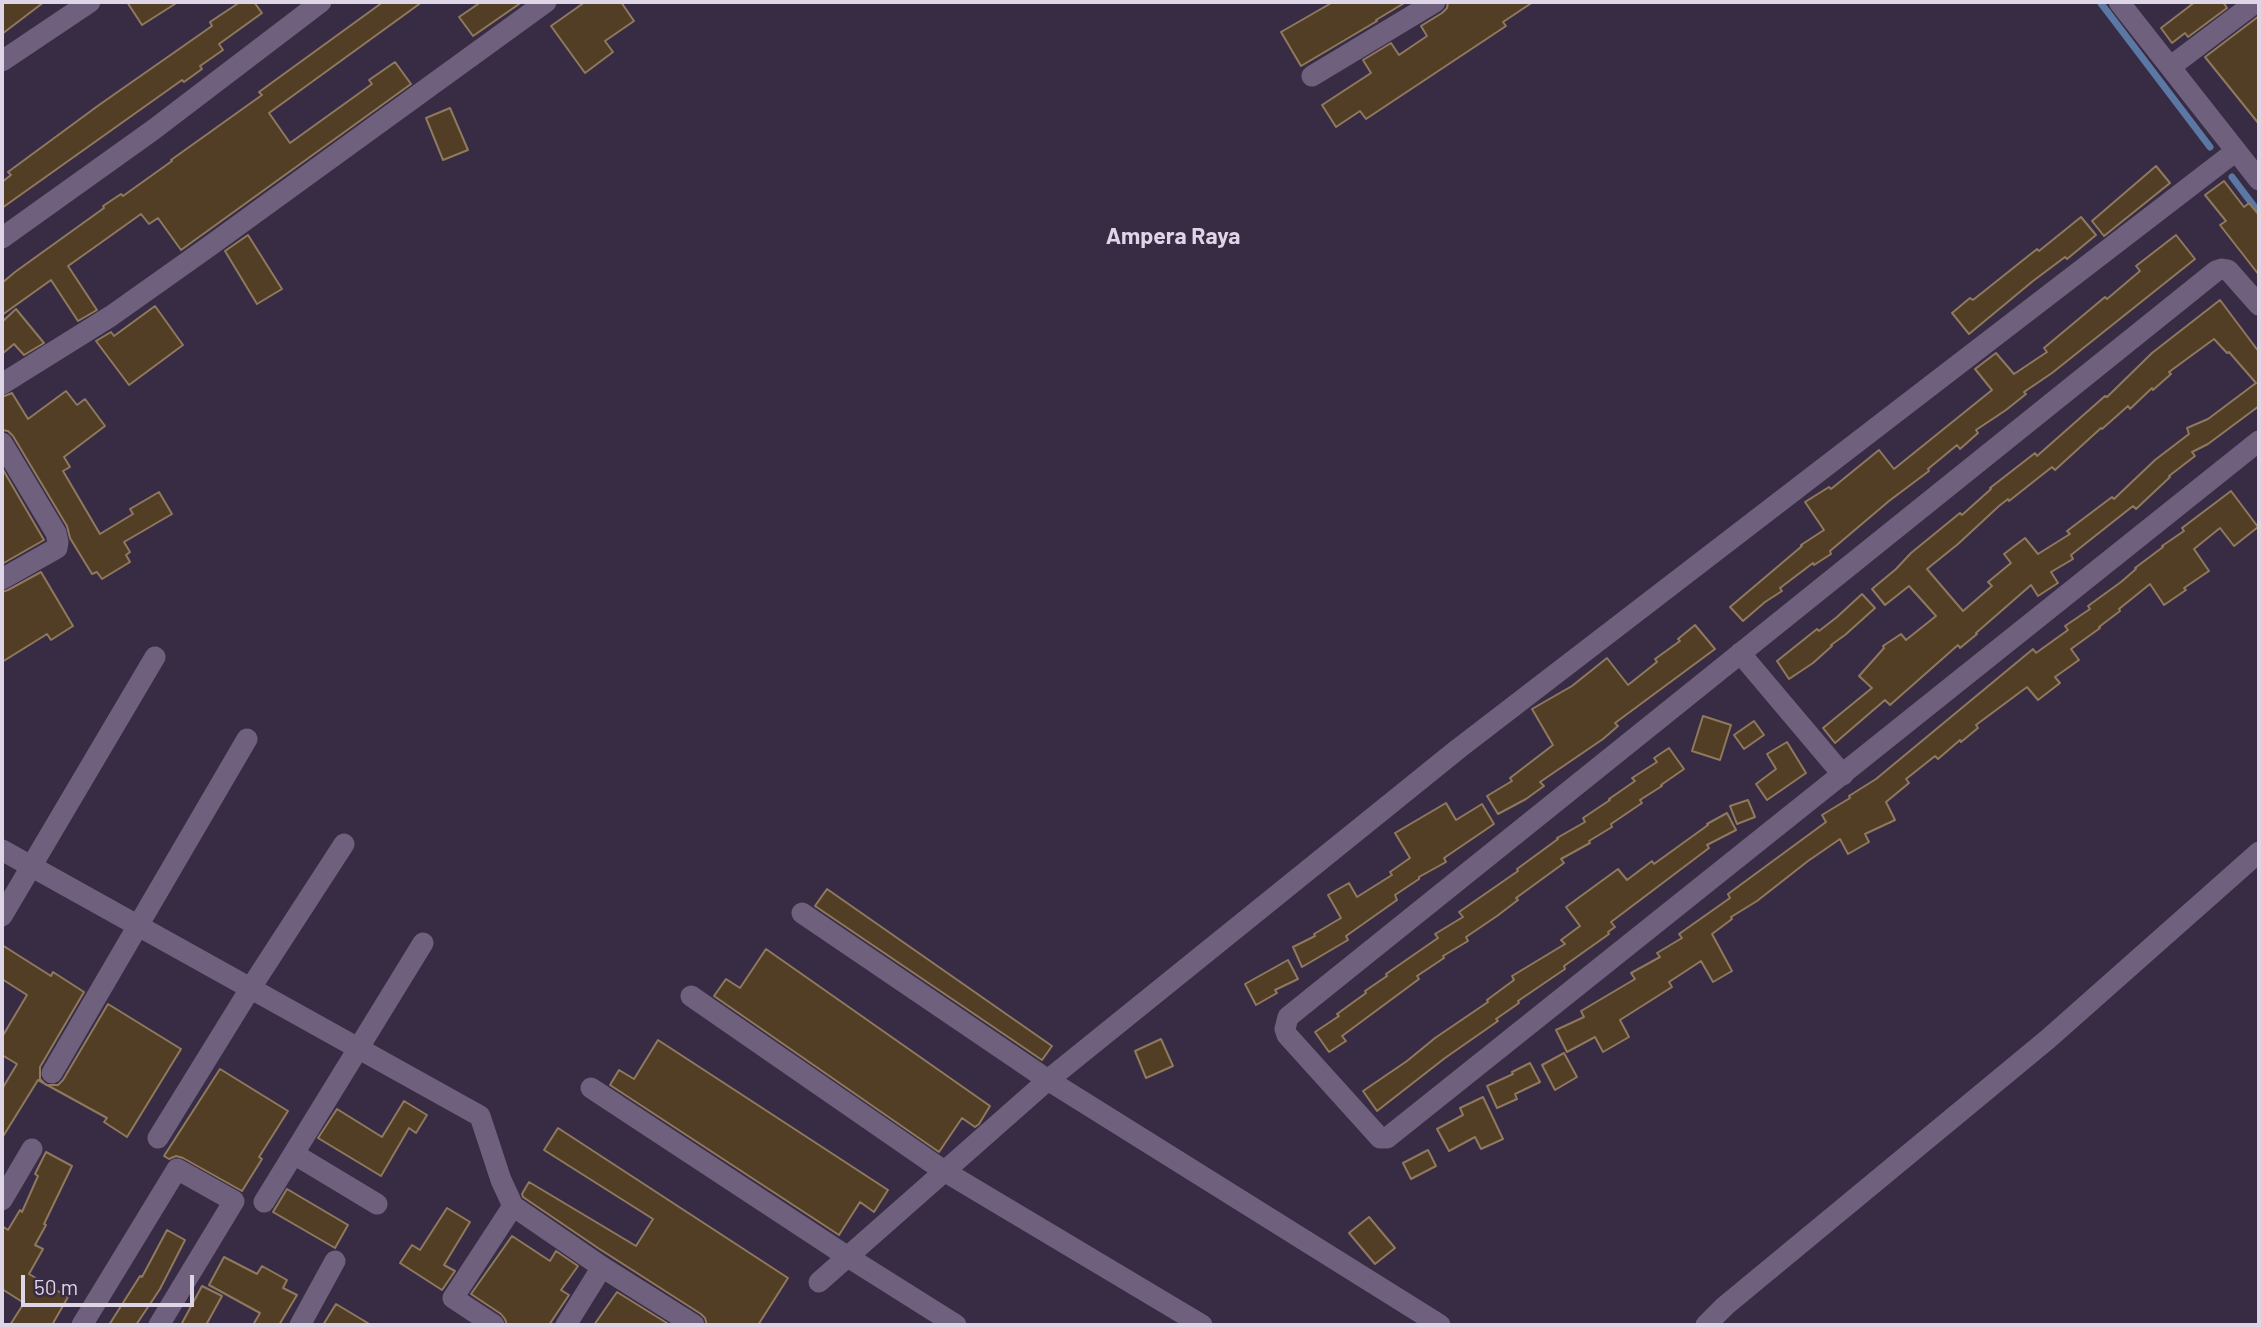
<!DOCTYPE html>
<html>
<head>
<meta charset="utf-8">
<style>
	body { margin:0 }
	#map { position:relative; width:2261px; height:1327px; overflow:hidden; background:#382b44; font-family:Barlow,sans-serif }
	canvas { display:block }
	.frame { position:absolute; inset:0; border:4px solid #ded5e6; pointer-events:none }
	.scale { position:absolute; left:21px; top:1275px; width:173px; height:32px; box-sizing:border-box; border:4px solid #ded5e6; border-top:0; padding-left:9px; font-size:21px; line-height:24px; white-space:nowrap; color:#ded5e6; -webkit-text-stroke:5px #382b44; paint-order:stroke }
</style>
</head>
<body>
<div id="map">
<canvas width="2261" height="1327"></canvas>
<div class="frame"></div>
<div class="scale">50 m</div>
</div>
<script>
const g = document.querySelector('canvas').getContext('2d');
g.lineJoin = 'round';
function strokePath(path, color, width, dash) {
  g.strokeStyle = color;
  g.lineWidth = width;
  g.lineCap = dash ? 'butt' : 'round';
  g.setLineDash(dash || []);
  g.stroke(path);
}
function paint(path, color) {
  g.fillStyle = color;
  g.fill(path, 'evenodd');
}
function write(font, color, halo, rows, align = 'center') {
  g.font = font + ' Barlow,sans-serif';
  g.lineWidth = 7;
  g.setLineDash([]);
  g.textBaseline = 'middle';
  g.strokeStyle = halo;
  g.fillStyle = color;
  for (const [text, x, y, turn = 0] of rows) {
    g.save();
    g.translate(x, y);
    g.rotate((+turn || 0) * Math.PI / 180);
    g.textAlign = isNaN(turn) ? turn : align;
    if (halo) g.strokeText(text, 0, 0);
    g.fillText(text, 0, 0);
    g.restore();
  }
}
strokePath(new Path2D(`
	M2100,2l110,145
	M2232,177l27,36`), '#5b78a5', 7);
const building = new Path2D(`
	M2,2h42l-42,32z
	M127,2h51l-36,23z
	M240,2h14l8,11 -43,31 4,6 -23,16 2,3 -18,13 -2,-2 -180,128v-26l9,-7 -3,-3 91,-67 113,-79 -2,-4z
	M383,2h39l-153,111 21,30 82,-59 -3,-4 26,-18 16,22 -230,166 -23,-32 -9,6 -8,-10 -49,35 -24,17 29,44 -19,11 -27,-41 -49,35v-32l13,-11 89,-64 -1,-2 18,-12 2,2 49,-35 -1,-1 91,-65 -3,-3z
	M481,2h41l-49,34 -14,-19z
	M585,2h36l13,19 -29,20 8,11 -28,21 -34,-47z
	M1333,2h73l-30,18 1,1 -76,45 -20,-34z
	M1448,2h85l-30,20 3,4 -140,93 -6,-8 -24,16 -14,-22 49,-32 -8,-13 28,-17 8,12 28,-19 -6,-10 21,-13 5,-5z
	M2195,2h28l4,6 -39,29 -3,-4 -13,10 -11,-15z
	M2259,16v108l-54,-67z
	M450,108l18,42 -25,10 -17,-42z
	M2156,166l14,17 -66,53 -12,-15z
	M2224,181l20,26 5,-4 10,12v60l-39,-50 6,-4 -21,-26z
	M2081,217l15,18 -29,24 -2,-2 -32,24 -64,53 -17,-21 18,-15 3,2 64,-51 2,2z
	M248,235l34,54 -25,15 -32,-53z
	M2176,235l19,24 -143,114 -28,19 2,2 -20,16 -30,20 2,3 -18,16 -3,-4 -29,24 1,2 -40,30 -59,50 1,3 -17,11 -1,-2 -33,25 2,3 -17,11 -22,19 -13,-14 72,-61 -1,-1 23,-15 -19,-28 24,-15 2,2 48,-39 15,19 98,-79 -17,-21 21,-16 18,21 33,-22 -3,-4 61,-51 2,2 33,-28 -4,-5z
	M2220,300l39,52v54l-51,38 -16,8 3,4 -26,20 1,1 -34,32 -3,-3 -62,49 2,4 -22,13 7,11 -20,13 -7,-11 -55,48 1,1 -17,14 -2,-3 -68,60 -5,-5 -50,43 -12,-15 49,-40 -13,-12 25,-28 -1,-2 18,-12 5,6 30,-24 -27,-30 -24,19 -13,-16 24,-20 15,-16 49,-40 2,2 29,-26 -1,-1 45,-35 2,3 68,-60 2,1 45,-44zM2214,339l13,14 2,-1 27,31 -48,36 -21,9 2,6 -34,26 -41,39 -2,-2 -45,34 3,3 -32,20 -13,-16 -21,16 7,9 -23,19 4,4 -29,25 -36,-42 31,-25 41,-38 9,-7 1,2 43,-34 3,3 46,-42 1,1 26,-23 2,3 22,-21 1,2 18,-16 -2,-2z
	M155,306l28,39 -54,40 -33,-44 15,-9 3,4z
	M16,309l28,34 -20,12 -10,-11 -12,10v-32z
	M66,391l11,14 8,-6 20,27 -41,31 6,10 -7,4 37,63 33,-20 -3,-5 29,-17 13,22 -48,28 6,10 -4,3 4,7 -28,17 -5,-7 -5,2 -22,-36 -3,-12 -54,-90 -5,-5 -6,-1v-33l10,-4 16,26z
	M2,468l42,72 -42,24z
	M2231,491l27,36 -24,19 -14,-18 -26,21 15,22 -25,17 2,2 -22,15 -14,-21 -31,25 1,2 -21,16 1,1 -29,21 8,11 -24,17 5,6 -22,17 -11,-13 -51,38 2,3 -17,14 -1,-2 -22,19 -3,-3 -29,23 3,4 -23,19 9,18 -30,14 4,8 -21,12 -8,-15 -32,22 -51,40 -26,16 1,2 -20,15 20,37 -19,11 -12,-21 -32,21 3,5 -52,33 9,17 -26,15 -8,-15 -28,15 -11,-22 28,-13 -3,-6 54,-32 -4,-6 29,-16 -3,-4 25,-15 -3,-4 51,-36 -2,-4 98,-72 -4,-7 28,-17 -1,-2 27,-17 157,-130 3,4 32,-23 -3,-4 25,-17 -2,-3 33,-24 15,-13 -1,-1 28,-21 -1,-1 22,-15 -2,-3z
	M41,572l32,54 -22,14 -4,-6 -45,28v-70l6,-2z
	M1862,594l13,14 -30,27 -14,10 1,1 -19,17 -24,16 -12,-18 40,-32 2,2 18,-14z
	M1695,625l20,24 -100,74 3,3 -15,13 -63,43 4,4 -18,13 -28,15 -11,-18 25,-15 -2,-3 43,-33 -21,-36 40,-23 35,-28 21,27 29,-23 -2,-3 25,-18 -2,-2z
	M1703,716l28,9 -11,35 -28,-9z
	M1754,721l10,14 -20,14 -10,-14z
	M1787,742l19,31 -39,27 -11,-16 20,-15 -9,-15z
	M1669,748l15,21 -23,16 1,1 -22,14 2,3 -31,21 1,3 -23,14 1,2 -29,16 3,4 -48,35 2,2 -21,16 -31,21 2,4 -25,15 1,2 -27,18 2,3 -77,57 4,5 -17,11 -14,-20 24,-16 -2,-2 29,-21 -1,-2 22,-15 -1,-2 52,-36 -3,-4 28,-17 -4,-5 59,-41 -1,-2 41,-30 -1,-1 28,-16 -2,-4 27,-18 -1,-1 26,-18 -3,-3 25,-16 -3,-4z
	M1748,800l7,17 -18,7 -7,-18z
	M1446,803l10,17 26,-16 12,20 -50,34 2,4 -27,15v2l-24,16 2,5 -51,36 2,4 -46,27 -9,-20 22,-11 -1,-2 27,-16 -13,-23 21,-12 8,14 35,-22 -2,-3 20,-14 -15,-25z
	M1727,813l9,17 -29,15 2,3 -98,74 4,5 -7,5 1,2 -45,32 1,3 -47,32 1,2 -23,16 2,2 -53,37 -68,53 -14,-20 44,-30 28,-23 53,-36 -1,-2 27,-20 -2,-4 53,-32 -4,-4 19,-14 -14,-19 52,-38 9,11 25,-19 2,3 54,-39 -1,-1z
	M827,889l225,157 -10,14 -227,-154z
	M2,945l49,31 2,-4 31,20 -44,75v12l6,6h12l5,-5 45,-76 73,45 -54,88 -23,-15 3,-4 -69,-38 -36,58v-49l15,-25 -15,-9v-18l25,-42 -25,-16z
	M766,949l224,157 -11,18 -4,3 -13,-9 -23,34 -225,-156 12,-17 14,9z
	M1288,960l10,19 -23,11 2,3 -21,12 -11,-21z
	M1161,1039l12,27 -27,12 -11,-27z
	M658,1040l230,150 -14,22 -14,-10 -21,33 -229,-150 9,-15 15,9z
	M1564,1053l13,24 -22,13 -13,-25z
	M1530,1063l10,19 -25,12 2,5 -20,9 -10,-22 26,-12 -1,-2z
	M220,1069l68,42 -29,46 3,2 -20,32 -59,-33 -7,-2 -7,3 -5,-3z
	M1483,1097l20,42 -22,10 -6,-12 -26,14 -12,-22 26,-14 -3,-7z
	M404,1101l23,14 -11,18 -7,-5 -28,48 -63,-38 19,-29 45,28z
	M558,1128l230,150 -30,47h-51l-2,-7 -4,-4 -103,-66 -75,-51 -1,-3 7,-12 107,64 17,-27 -109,-69z
	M1428,1150l8,16 -25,13 -8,-16z
	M46,1152l26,14 -28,58 2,1 -11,20 8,4 -14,25 39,23 -16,28h-42l14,-22 -22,-14v-63l6,4 12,-20 2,2 16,-36 -3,-2z
	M287,1189l61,36 -13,23 -62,-36z
	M447,1208l23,14 -26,43 11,6 -13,19 -42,-27 12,-18 8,5z
	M1369,1217l26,31 -20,16 -26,-31z
	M167,1230l18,10 -25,49 -24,36h-27l31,-49 2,1z
	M512,1236l38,25 6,-10 22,15 -17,24 8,5 -20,30h-42l-2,-6 -4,-5 -30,-20z
	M224,1257l33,17 5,-8 25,14 -4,8 14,7 -18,30h-26l7,-12 -51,-28z
	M202,1286l20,10 -16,29h-25z
	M617,1292l53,33h-76z
	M336,1304l35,21h-48z`);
paint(building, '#513e24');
strokePath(building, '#8f795e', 2);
strokePath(new Path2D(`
	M2119,2l140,178
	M2,61l88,-59
	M2170,67l86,-65
	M1312,76l123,-74
	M2,238l151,-108 168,-128
	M2259,305l-31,-35 -6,-1 -6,2 -928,746 -3,12 2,6 93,103h7l872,-697
	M2,384l109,-68 96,-68 339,-246
	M2,443l54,90 2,9 -1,6 -55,31
	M1740,653l103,122
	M2,850l478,266 21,64 12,26 89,61 92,58
	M802,913l246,167 392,245
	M2,916l153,-259
	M691,996l253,175 258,154
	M52,1073l195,-334
	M591,1088l257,169 108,68
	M158,1138l92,-149 94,-145
	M294,1154l83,50
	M2,1200l30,-51
	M264,1202l159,-259
	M819,1282l229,-202 410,-331 778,-598
	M82,1325l95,-156 57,32 -75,124
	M300,1325l35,-64
	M494,1325l-41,-27 60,-92
	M566,1325l36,-58
	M1706,1325l19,-19 323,-267 211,-187`), '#6f617d', 21);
write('bold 23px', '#ded5e6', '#382b44', [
	["Ampera Raya",1173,236]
]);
</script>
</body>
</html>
